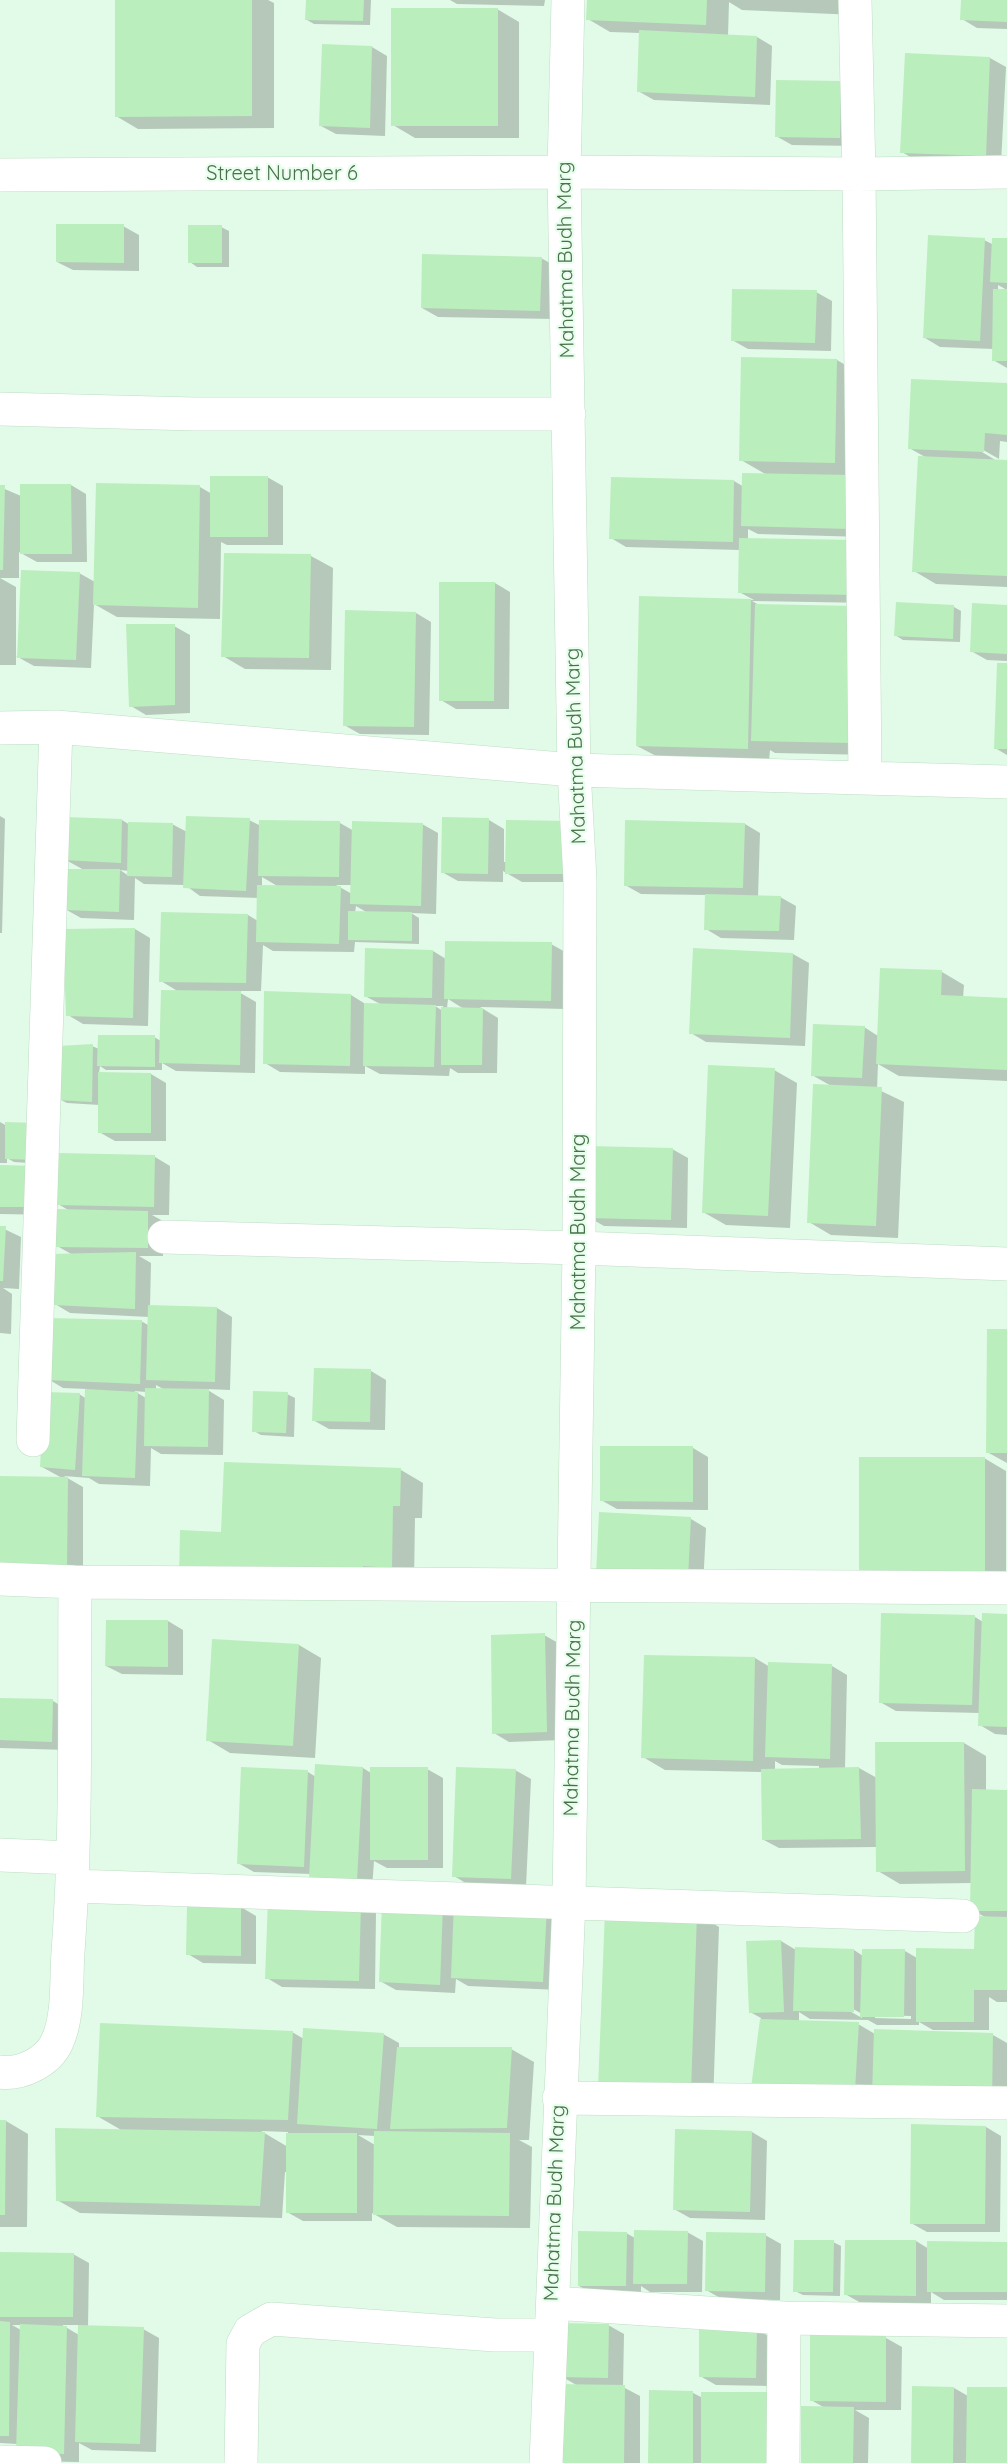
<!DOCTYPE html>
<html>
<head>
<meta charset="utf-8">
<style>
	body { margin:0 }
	canvas { display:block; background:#e2fae8 }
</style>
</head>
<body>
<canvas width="1007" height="2463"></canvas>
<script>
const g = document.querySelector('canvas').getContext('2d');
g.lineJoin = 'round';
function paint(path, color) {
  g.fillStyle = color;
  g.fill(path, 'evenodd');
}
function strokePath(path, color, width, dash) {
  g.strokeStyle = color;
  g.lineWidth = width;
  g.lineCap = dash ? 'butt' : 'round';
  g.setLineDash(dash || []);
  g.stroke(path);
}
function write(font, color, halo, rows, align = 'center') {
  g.font = font + ' Quicksand,sans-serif';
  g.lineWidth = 4.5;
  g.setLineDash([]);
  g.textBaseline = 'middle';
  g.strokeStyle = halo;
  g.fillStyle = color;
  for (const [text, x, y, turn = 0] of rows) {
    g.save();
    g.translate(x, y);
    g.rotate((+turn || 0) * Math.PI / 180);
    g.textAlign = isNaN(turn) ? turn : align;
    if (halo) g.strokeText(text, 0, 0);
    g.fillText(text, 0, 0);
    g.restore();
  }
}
paint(new Path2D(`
	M116,0h152l6,3v125l-136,1 -22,-13z
	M307,0h64l-1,25 -56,-1 -7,-4z
	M450,0h95l-1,6 -87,-2z
	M588,0h269l-1,15 -114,-5 -13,-8 -1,34 29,1 15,9 -2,59 -116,-5 -16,-9 2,-58 -30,-1 -22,-13z
	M962,0h45v29l-30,-1 -15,-9z
	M497,9l22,13v116h-104l-22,-13z
	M372,47l15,9 -2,80 -49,-2 -15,-8z
	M906,55l84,3 16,9 -5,97 -84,-3 -15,-9z
	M841,83l14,63 -63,-1 -16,-9z
	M123,226l16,9v36l-66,-1 -16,-8z
	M221,227l8,4v36h-32l-7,-5z
	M984,240l10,5 13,-5v50l-9,-5v5l9,1v77l-14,-8 1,-11 -54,-2 -15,-9z
	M541,258l16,9 -2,52 -117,-2 -16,-9z
	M816,292l16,9 -1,50 -83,-2 -16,-9z
	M837,360l22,13 6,164 -107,-3 -10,-5v11l125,63 -121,-2 7,4 114,150 -98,-2 -5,-3 -1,11 -109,-3 -23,-12 4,-149 113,3 -15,-8 1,-42 -114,-3 -15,-9 123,-57 10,6 23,-12 -26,-15z
	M1007,384v58l-7,-1 -1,18 -21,-12 -1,2 20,12 10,1v125l-71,-3 -22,-13 13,-113 -18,-10z
	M267,477l16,9v59h-56l-6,-3 -1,77 -103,-2 -23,-13 -3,64 -57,-2 -18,-10v9h-16v-87l16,9v69h3l60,-83 16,9 2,-97 103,2 12,7z
	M71,485l15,9 1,68h-50l-18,-10v26h-19v-91l21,9z
	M311,556l22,12 -2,102 -86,-1 -22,-13z
	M495,583l15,9 -1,117h-53l-15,-9z
	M1007,606v55l-20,-1 -16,-9z
	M954,607l7,4 -1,31 -57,-2 -8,-5z
	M416,613l15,9 -2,113 -69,-1 -16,-9z
	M174,626l16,9v78l-44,2 -15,-9z
	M1007,665v90l-12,-7z
	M0,816l5,3 -3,114h-2z
	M122,820l8,5 42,-1 15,8 62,-12 12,6 79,-3 14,8 68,-7 16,9 -2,81 -25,-1 8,5v26l-64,-2 -1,10 -81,-1 -10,-6 -2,46h-24l19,11 -1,71 -79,-2 -14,-8v7h-56l-6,-4 -1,7 52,1 15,9v58h-51l-16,-9 1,-27 -33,-2 -8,-4 33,-53 7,3 55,-12 7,4 18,-49 -18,-11 87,-66 10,6 1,-23 -59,-2 -15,-11 -41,-1 -9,-6 -1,42 -53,-2 -16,-9 19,-39 -20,-11zM120,870l9,1v5zM262,877l17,10 -17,-1zM336,885h16v9zM356,906l12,7h-13z
	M489,820l15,9v33h3v-41l77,61h-62l-19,-11v11l-45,-1 -16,-9z
	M745,824l15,9 -2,64h22l16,9 -2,34 -73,-2 -15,-9v-34l-65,-1 -16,-9z
	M135,929l15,9 -2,88 -65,-2 -15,-9z
	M551,944l16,9 -1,56 -86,-2 18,11 -1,55h-39l-8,-5 -1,8 -69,-2 -15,-8v8l-85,-2 -15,-9 86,-68 16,10h15l-17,-9 68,-45 13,8zM448,999l16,10 -17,-1zM435,1006h8v5z
	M695,950l98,4 16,9 -4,83 -99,-4 -15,-9z
	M942,972l22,13 -1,13 44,1v82l-108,-5 -21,-12 -1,25 27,13 -6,136 -67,-3 -22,-13 24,-135 -21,-12 52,-48 14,9z
	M774,1070l23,13 -7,145 -64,-3 -23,-13z
	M0,1122l7,4 38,38 -31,-2 -7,-4v5h-7z
	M672,1149l16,9 -1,70 -83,-2 -16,-9z
	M155,1157l15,9 -1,49h-17l11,6v35h-24l12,7 -1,44 67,1 15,9 -2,73 -24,-1 18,11 -1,55 -62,-1 -10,-6 -1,38 -51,-2 -10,-6 -25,-2 19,11v88l-83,-1v-96h62l-20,-11 37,-73 8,5v-10l-24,-1 -15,-9 93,-58 7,4 1,-8 -79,-4 -15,-9 18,-49 -16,-9 13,-35 -12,-7zM156,1385l9,5h-9zM134,1391l12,1v6z
	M0,1167l54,48 -54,-1z
	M0,1227l21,10 -2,52 -16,-1 9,6 -1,40 -11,-1z
	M1007,1330v133l-20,-11z
	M371,1371l15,9 -1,50 -56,-1 -16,-9z
	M287,1394l8,4 -1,39 -33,-2 -7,-4z
	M693,1448l15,9v53l-91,-1 -16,-9z
	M984,1458l22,13v117h-123z
	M225,1464l176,6 22,13 -1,35h-7l-1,62 -29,-2 -162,-45z
	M600,1514l91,5 15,9 -3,59z
	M1007,1616v119l-12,-1 -15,-9v-12l-84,-2 -16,-9 95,-85 8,5z
	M168,1621l15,9v45l-61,-1 -16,-8z
	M544,1635l16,9 2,96 -53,2 -15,-9z
	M299,1645l22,13 -6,100 -85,-5 -22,-13z
	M755,1658l15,9 62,-1 15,9 -2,93h14l18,10 87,-35 22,13v35h21v211h-10l-8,-5v33h-56l-14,-8v3h-42l-9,-5 -58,-1 -11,-7v10l59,2 17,10 118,1 14,8v66l-255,-22 9,-69 -11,-6 31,-71 15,9h58l9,6 42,-5 12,7 57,-8 13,-32 -15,-8v-27l-72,1 -22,-13 -1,-24 -98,1 -15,-8 -2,-68 -97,-2 -22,-13zM775,1761l7,4 37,1v3l-44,1zM848,2006l14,8v4l-16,-9zM875,2015l36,1v3l-36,-1z
	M0,1699l53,2 15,9 -1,40 -67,-2z
	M363,1768l8,5 56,-4 16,9v90h-56l-13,-7 -2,28 -61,-15 -57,-2 -16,-9 70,-91 8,5z
	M515,1770l16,9 -5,108 -57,-2 -15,-9z
	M361,1903l15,9 -1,77 -93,-2 -15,-9z
	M383,1905l179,12 -3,73 -91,-4 -12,-7 -1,14 -59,-3 -16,-9z
	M241,1907l15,9v48l-53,-1 -15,-9z
	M697,1914l22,13 -6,177 -91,-3z
	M292,2032l12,7 79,-5 16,9v5l112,1 23,13 -5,78h-10l13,7 -2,81 -133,-1 -25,-14v8h-69l-16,-9 1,-40h-3l-3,46 -202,-5 -23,-13 66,-69 -26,-15zM261,2131l27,1v15zM358,2135l17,1v9z
	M0,2121h6l22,13 -1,93h-27z
	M986,2127l15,9 -1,96h-73l-16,-9z
	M752,2132l15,9 -2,79 -75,-2 -16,-9z
	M687,2232l16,9 -1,51h-52l-9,-6v9h-46l-16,-9 47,-53 9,5z
	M765,2235l16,9 -1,56 -58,-1 -16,-9z
	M916,2241l13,8 78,-5v56h-63l-13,-8v12l-70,-1 -16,-9z
	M833,2242l8,4 -1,50 -37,-1 -8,-4z
	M0,2254h73l16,9 -1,64 55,2 16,9 -3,114 -64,-2 -13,-7v19l-46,-1 -16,-17 -17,-1zM12,2325h9v5zM62,2325h17v10z
	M608,2325l16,9 -1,53 17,9v67h-87l25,-77 -17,-10z
	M756,2329l16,9 -1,48 -55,-1 -16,-9z
	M812,2337l74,1 16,9 -1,63h-46l14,8 -1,45h-66l23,-55 -14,-8z
	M954,2388l14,8 39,-7v74h-94z
	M693,2393l10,5 84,65h-138z`), '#0003');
paint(new Path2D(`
	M115,0h137v116l-137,1z
	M306,0h58l-1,21 -58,-1z
	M587,0h120l-1,25 -120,-5z
	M961,0h46v22l-47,-2z
	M391,8h107v118h-107z
	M639,30l118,6 -2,61 -118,-5z
	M322,44l50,2 -2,82 -51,-2z
	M905,53l85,4 -4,99 -86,-3z
	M776,80l65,1 -1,57 -65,-1z
	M56,224h68v39l-68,-1z
	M188,225h34v38h-34z
	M928,235l57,3 -5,103 -57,-3z
	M992,238h15v45l-17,-1z
	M422,254l120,3 -2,54 -119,-3z
	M732,289l85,1 -2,53 -84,-2z
	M993,289h14v72h-15z
	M741,357l96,2 -2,104 -96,-2z
	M911,379l96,4v52l-22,-2 -1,19 -76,-3z
	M918,456l89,4v116l-95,-4z
	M742,473l109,2 -1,54 -109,-3z
	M210,476h58v61h-58z
	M611,477l123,3 -1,62 -124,-3z
	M96,483l104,2 -2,123 -105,-3z
	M20,484h51l1,70h-52z
	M0,485h5l-2,85h-3z
	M739,538l120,2 -2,55 -119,-2z
	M224,553l87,1 -2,104 -88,-1z
	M21,570l59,2 -4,88 -59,-2z
	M439,582h56l-1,119h-55z
	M639,596l112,3 -3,150 -112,-3z
	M896,602l58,3 -1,34 -59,-3z
	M972,603l35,2v49l-37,-2z
	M755,604l99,2 -3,137 -100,-2z
	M345,610l71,2 -2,115 -71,-1z
	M126,624h49v81l-46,2z
	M997,663h10v86h-13z
	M186,816l64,2 -4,73 -63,-3z
	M64,817l58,2 -1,44 -58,-3z
	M442,817l47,1 -1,56 -47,-1z
	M259,820l81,1 -1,56 -81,-1z
	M506,820l65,1 -2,53h-64z
	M625,820l120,3 -2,65 -119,-2z
	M352,821l71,2 -2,83 -71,-2z
	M128,822l45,1 -1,54 -45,-1z
	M58,869h62l-1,43 -55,-2z
	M257,885l84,1 -2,58 -83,-2z
	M705,894l76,2 -2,35 -75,-1z
	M348,911l64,1v29l-64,-1z
	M161,912l87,2 -2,69 -87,-1z
	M135,928l-2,90 -67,-2 -3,-87z
	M445,941l107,1 -1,59 -107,-2z
	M365,948l68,2 -1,48 -68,-1z
	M693,948l100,5 -3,85 -101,-4z
	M880,968l62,2 -1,25 66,3v72l-131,-6z
	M161,990l80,1 -1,74 -81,-2z
	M264,991l87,3 -1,72 -87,-2z
	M364,1003l72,2 -2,62 -71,-1z
	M441,1007l42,1 -1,57h-41z
	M813,1024l52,2 -3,52 -51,-2z
	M98,1035h57v32l-58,-1z
	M93,1044l-1,58 -34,-2v-54z
	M708,1065l67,3 -7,148 -66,-3z
	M98,1072l53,1v60h-53z
	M813,1084l69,3 -6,139 -69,-3z
	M5,1122l34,1 -1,37 -33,-1z
	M588,1146l85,2 -2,72 -84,-2z
	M58,1153l97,2 -1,52 -98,-2z
	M0,1165l40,1 -1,41h-39z
	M56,1209l92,2v37l-93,-1z
	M0,1226h6l-3,55h-3z
	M136,1252l-1,57 -82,-4 -4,-51z
	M148,1305l69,2 -2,75 -69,-2z
	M46,1318l96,2 -2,64 -94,-4z
	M987,1329h20v124h-21z
	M314,1368l57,1 -1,53 -58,-1z
	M145,1388l64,1 -1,58 -64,-1z
	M85,1389l53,3 -3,86 -53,-2z
	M253,1391l35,1 -2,41 -34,-1z
	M44,1392l36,1 -5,77 -35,-3z
	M600,1446h93v56l-93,-1z
	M859,1457h126v119h-126z
	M224,1462l177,6 -1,38h-7l-1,62 -29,-2 -1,15 -183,-2 1,-49 41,2z
	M0,1476l68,1 -1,90 -67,-1z
	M599,1512l92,5 -3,62 -92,-4z
	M881,1613l94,2 -3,90 -93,-2z
	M982,1613l25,1v113l-29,-1z
	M106,1620h62v47l-63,-1z
	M545,1633l2,99 -55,2 -1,-99z
	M212,1639l87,5 -6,102 -87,-5z
	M644,1655l111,2 -2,104 -112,-3z
	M768,1662l64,2 -2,95 -65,-2z
	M0,1698l53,1 -1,43 -52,-2z
	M875,1742h89l1,129 -89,1z
	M315,1764l48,3 -6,114 -48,-3z
	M241,1767l67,3 -4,97 -67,-3z
	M370,1767h58v93h-58z
	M456,1767l60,2 -5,110 -59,-2z
	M859,1767l2,72 -99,1 -1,-71z
	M972,1789l35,1v121h-37z
	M268,1899l93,2 -2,80 -94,-2z
	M382,1903l61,2 -3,80 -61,-3z
	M454,1903l93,4 -4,75 -92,-4z
	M187,1905h54v51l-55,-1z
	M605,1910l92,3 -6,179 -93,-3z
	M975,1916l32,1v73h-33v32h-58v-74l58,1z
	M781,1940l3,72 -35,1 -3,-72z
	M795,1947l59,2v63l-61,-1z
	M862,1949h43l-1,68h-44z
	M760,2019l99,3 -4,68 -104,-2z
	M100,2023l193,8 -5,89 -192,-3z
	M303,2028l81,5 -7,96 -80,-5z
	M874,2029l119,4 -1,68 -120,-4z
	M397,2047h115l-5,81 -117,1z
	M0,2120h6l-1,95h-5z
	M911,2124l75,2 -1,98h-75z
	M55,2128l210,4 -5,74 -204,-5z
	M675,2129l77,2 -2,81 -77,-2z
	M374,2131l136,2 -1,83 -136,-1z
	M286,2133h71v80h-71z
	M634,2230l54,1 -1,53h-54z
	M578,2231l49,1 -1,54h-48z
	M706,2232l60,1 -1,59 -60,-1z
	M794,2240h40l-1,52h-40z
	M845,2240h71v56l-72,-1z
	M927,2241l80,1v50h-80z
	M0,2252l74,1 -1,64h-73z
	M0,2321l10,1 -1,114h-9z
	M560,2323l49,1 -1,54 -48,-1z
	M20,2324l47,2 -3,128 -48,-2z
	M78,2325l66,2 -4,117 -65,-2z
	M699,2327h58l-1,51 -57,-1z
	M810,2335l76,1v66l-76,-1z
	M553,2384l72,1 -1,78h-73z
	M912,2386l42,1 -1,76h-42z
	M967,2387h40v76h-41z
	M649,2390l44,1v72h-45z
	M701,2392h72l-1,71h-71z
	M801,2406l53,1 -1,56h-52z`), '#bbeebd');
const minor = new Path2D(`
	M0,175l564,-3 295,2 -4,-174
	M0,409l195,5h374
	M0,728l56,-1 518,43 433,12
	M865,776l-6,-602 148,-2
	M164,1237l415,11 428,16
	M33,1440l23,-713
	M0,1579l75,3 932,6
	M0,1855l73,3
	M73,1886l890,30
	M0,2072c21,3 48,-10 57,-30 12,-26 9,-62 11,-90 9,-123 6,-247 7,-370
	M559,2098l448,5
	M553,2303l231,15 223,3
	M0,2462l45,1
	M241,2463l2,-119 7,-13 21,-12 224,16h55
	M546,2463l23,-563 10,-652 1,-368 -6,-110 -10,-598 4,-172
	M783,2463l1,-145`);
strokePath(minor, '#bedec2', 34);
strokePath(minor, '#fff', 33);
write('20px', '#4a704a', '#e7feed', [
	["Street Number 6",282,174],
	["Mahatma Budh Marg",566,260,-91],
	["Mahatma Budh Marg",576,746,-92],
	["Mahatma Budh Marg",579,1232,-90],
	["Mahatma Budh Marg",573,1718,-89],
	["Mahatma Budh Marg",555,2203,-88]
]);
</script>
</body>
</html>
